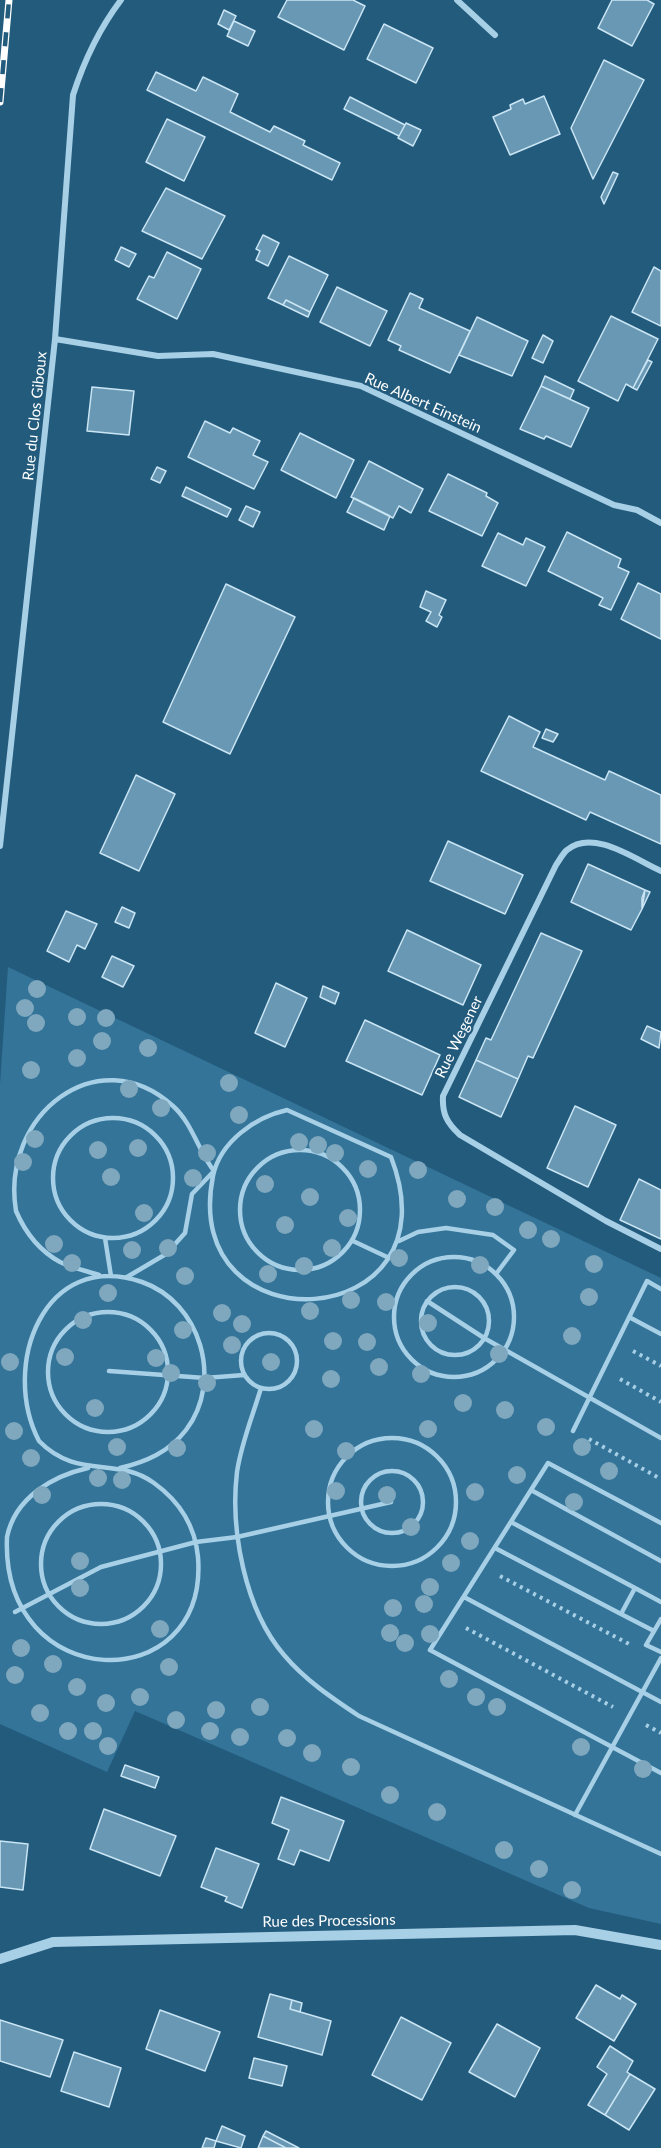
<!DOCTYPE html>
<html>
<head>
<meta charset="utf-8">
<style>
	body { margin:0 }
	canvas { display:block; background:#235b7d }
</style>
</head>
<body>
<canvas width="661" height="2148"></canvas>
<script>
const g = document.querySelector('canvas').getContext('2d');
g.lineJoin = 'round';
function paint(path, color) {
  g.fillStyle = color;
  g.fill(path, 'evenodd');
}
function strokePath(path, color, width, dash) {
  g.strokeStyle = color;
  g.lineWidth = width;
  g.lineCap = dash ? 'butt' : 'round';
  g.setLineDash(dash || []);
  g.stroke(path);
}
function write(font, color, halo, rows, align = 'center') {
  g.font = font + ' Lato,sans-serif';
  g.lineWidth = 4.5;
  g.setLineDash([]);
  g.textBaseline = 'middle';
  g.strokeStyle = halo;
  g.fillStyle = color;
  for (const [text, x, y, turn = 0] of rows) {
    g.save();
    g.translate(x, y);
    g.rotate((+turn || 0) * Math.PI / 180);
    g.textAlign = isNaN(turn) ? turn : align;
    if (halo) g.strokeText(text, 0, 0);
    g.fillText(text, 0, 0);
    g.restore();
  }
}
paint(new Path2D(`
	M8,967l653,311v646l-72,-16 -454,-197 -28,61 -107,-48v-640z`), '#337498');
const building = new Path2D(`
	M287,0h66l12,6 -21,44 -66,-33z
	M612,0h35l7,4 -22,42 -34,-18z
	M224,10l12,6 -7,14 -11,-6z
	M234,21l21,10 -7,15 -21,-10z
	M384,24l49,24 -17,35 -49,-24z
	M604,60l40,20 -51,99 -22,-51z
	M156,72l40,19 7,-14 35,17 -8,18 40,20 4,-6 31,15 -2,4 37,18 -8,17 -185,-90z
	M544,96l16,38 -50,21 -17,-38 18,-8 -1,-4 13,-6 2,5z
	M350,97l55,28 -6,11 -55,-27z
	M167,119l38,18 -21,44 -38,-19z
	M406,123l15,7 -8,16 -15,-8z
	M613,172l5,2 -14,30 -3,-7z
	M166,188l59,28 -23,43 -60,-28z
	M263,235l16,8 -11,23 -12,-6 4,-9 -4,-2z
	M121,247l15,7 -7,13 -14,-7z
	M167,252l34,17 -24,50 -40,-20 12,-23 5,2z
	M289,256l39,19 -18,37 -24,-12 -3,5 -15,-7z
	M654,267l7,4v55l-29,-14z
	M337,287l50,24 -17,35 -50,-24z
	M410,293l13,6 -4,9 51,23 -20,42 -51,-23 2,-4 -13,-6z
	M286,300l24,12 -2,5 -25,-12z
	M611,316l47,23 -25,49 -7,-4 -8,17 -40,-20z
	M477,317l51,24 -16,35 -53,-21z
	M543,335l10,6 -10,22 -11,-5z
	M648,360l4,2 -15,28 -4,-2z
	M545,376l29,14 -4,9 -29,-13z
	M541,386l48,22 -18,39 -25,-11 -2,3 -24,-10z
	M92,387l42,4 -5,44 -42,-4z
	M205,421l25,12 3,-5 27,13 -7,14 15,7 -14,27 -66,-32z
	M300,433l54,27 -18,38 -55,-28z
	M369,461l54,28 -12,24 -12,-7 -6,12 -42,-21z
	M157,467l9,4 -6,12 -9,-4z
	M448,474l39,19 -1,3 12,7 -16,33 -53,-25z
	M186,487l45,22 -4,8 -45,-21z
	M354,498l36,18 -6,14 -37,-18z
	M246,506l14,6 -7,15 -14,-7z
	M567,532l54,27 -3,8 11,5 -18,38 -12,-5 4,-7 -55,-27z
	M498,533l25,12 3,-7 19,9 -19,39 -44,-20z
	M638,583l23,11v45l-40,-20z
	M226,584l69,33 -65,137 -67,-32z
	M426,591l20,9 -7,15 3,2 -5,10 -11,-6 5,-9 -11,-5z
	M509,716l31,16 -7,15 72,33 4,-9 52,24v49l-71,-32 -4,8 -105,-49z
	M546,729l12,5 -5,8 -11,-4z
	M136,775l39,19 -36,77 -39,-18z
	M448,841l75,34 -18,39 -75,-33z
	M588,864l57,26 -3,19 -11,21 -60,-28z
	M645,890l5,2 -8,17v-11z
	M122,907l13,6 -6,15 -14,-6z
	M66,911l31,13 -12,25 -8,-4 -8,17 -22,-11z
	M407,930l74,35 -18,40 -75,-34z
	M541,933l41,18 -49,107 -5,-2 -10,23 -42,-19 10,-22 5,2z
	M112,956l22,10 -11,21 -21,-10z
	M276,983l31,15 -22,49 -30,-14z
	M323,986l16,7 -4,11 -15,-7z
	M365,1020l75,35 -18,40 -76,-34z
	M647,1026l14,6 -2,16 -18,-9z
	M476,1060l42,19 -17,38 -42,-20z
	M575,1106l41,19 -28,62 -41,-19z
	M639,1179l22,11v49l-41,-19z
	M125,1765l34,12 -4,11 -34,-12z
	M281,1797l63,24 -15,40 -29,-11 -6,15 -16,-6 11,-29 -17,-7z
	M104,1809l72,27 -16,40 -70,-27z
	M0,1841l28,3 -5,46 -23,-3z
	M216,1848l43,16 -17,44 -17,-7 2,-4 -26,-10z
	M596,1985l24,14 2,-4 14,9 -22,37 -38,-23z
	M270,1994l22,6 -2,9 41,12 -9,34 -64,-18z
	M292,2000l10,3 -2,9 -10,-3z
	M160,2010l60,22 -15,39 -59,-22z
	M401,2017l50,26 -29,57 -50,-25z
	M0,2020l63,20 -13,37 -50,-16z
	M497,2024l43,24 -25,49 -46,-25z
	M610,2046l23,15 -6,11 3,2 -25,41 -17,-10 19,-31 -10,-7z
	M74,2052l47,16 -12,39 -48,-16z
	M254,2058l33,8 -5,20 -33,-8z
	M630,2074l25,15 -26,41 -24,-15z
	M222,2126l23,10 -4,12 -25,-7z
	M266,2131l33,17h-13l-23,-12z
	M263,2136l23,12h-28z
	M206,2138l10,3 -2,7h-12z`);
paint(building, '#6898b4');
strokePath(building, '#cae5f4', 1.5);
strokePath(new Path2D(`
	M633,1351l28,15
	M620,1379l41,23
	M589,1439l72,40
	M500,1576l129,68
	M466,1628l147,79
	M646,1725l15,8`), '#a7cfe6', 4, [3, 4.5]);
strokePath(new Path2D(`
	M287,1110l104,47c69,178 -213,194 -178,19 7,-34 42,-59 74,-66z
	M53 1178a60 60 0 1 1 120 0a60 60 0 1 1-120 0Z
	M240 1210a60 60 0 1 1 120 0a60 60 0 1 1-120 0Z
	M105,1238l6,38
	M353,1241l34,16
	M399,1241l19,-9 28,-4 47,7 21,15 -18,24
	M394 1317a60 60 0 1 1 120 0a60 60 0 1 1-120 0Z
	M99,1275c-12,-4 -27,-7 -39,-13 -20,-11 -35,-30 -44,-51 -16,-96 82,-173 157,-105 20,18 25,45 41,65l-22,23 -7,39 -19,21 -39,23
	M421 1321a34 34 0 1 1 68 0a34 34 0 1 1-68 0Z
	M427,1301l57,37 177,100
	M48 1372a60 60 0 1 1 120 0a60 60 0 1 1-120 0Z
	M629,1317l32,17
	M241 1361a28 28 0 1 1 56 0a28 28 0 1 1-56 0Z
	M109,1371l96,7 39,-3
	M261,1388c-8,27 -20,56 -24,84 -7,58 8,138 47,183 21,25 48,43 75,61l302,138
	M573,1431l74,-150 14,8
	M328 1502a64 64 0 1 1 128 0a64 64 0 1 1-128 0Z
	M88,1468c-36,8 -73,30 -81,69 -7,158 202,163 191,20 -3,-32 -19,-56 -44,-74 -37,-27 -77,-3 -115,-42 -39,-75 5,-193 103,-159 58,20 82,98 44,148 -17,22 -40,32 -66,38
	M361 1502a31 31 0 1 1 62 0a31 31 0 1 1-62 0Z
	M531,1490l130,71
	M41 1564a60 60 0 1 1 120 0a60 60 0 1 1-120 0Z
	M511,1522l124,66
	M661,1523l-113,-60 -118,187 231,123
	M495,1548l126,66
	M464,1597l197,105
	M15,1612l86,-45 95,-25 41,-5 154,-35
	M661,1619l-15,26 15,7
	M654,1631l-33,-17 14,-26 26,14
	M575,1815l86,-157`), '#a7cfe6', 4.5);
strokePath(new Path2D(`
	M457,0l38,35
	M55,339l103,17 55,-2 148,32 253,119 23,5 24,13
	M0,846l55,-507 18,-244c11,-34 26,-66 48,-95
	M661,871c-25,-11 -68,-43 -94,-21 -4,3 -8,11 -11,15l-113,231c-1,18 4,27 17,39l146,86 55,28`), '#a7cfe6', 6);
strokePath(new Path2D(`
	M0,1959l53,-17 522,-12 86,15`), '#a7cfe6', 10);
const rail = new Path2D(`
	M0,102l9,-102`);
strokePath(rail, '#fff', 7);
strokePath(rail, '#235b7d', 4.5, [14]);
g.fillStyle = '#7fa7be';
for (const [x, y] of [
	[37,989],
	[25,1008],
	[77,1017],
	[106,1018],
	[36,1023],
	[102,1041],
	[148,1048],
	[77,1058],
	[31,1070],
	[229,1083],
	[129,1089],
	[161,1108],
	[239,1115],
	[35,1139],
	[299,1142],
	[318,1145],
	[138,1148],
	[98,1150],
	[207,1153],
	[335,1153],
	[23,1162],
	[368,1169],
	[418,1170],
	[111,1177],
	[193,1178],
	[265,1184],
	[310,1197],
	[457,1199],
	[495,1207],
	[144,1213],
	[348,1218],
	[285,1225],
	[528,1230],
	[551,1239],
	[54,1244],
	[168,1248],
	[332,1248],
	[132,1250],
	[399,1258],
	[72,1263],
	[594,1264],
	[480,1265],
	[304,1266],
	[268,1274],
	[185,1276],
	[108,1293],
	[589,1297],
	[351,1300],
	[386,1302],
	[310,1311],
	[222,1313],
	[83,1320],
	[428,1323],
	[242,1324],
	[183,1330],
	[572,1336],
	[333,1341],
	[367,1342],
	[232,1345],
	[499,1354],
	[65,1357],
	[156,1358],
	[10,1362],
	[271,1362],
	[379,1367],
	[171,1373],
	[421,1374],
	[331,1379],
	[207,1383],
	[463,1403],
	[95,1408],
	[505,1410],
	[546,1427],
	[314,1429],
	[428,1429],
	[14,1431],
	[117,1447],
	[582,1447],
	[177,1448],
	[346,1451],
	[31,1458],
	[609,1471],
	[517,1475],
	[98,1478],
	[122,1480],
	[336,1491],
	[475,1492],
	[42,1495],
	[387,1495],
	[574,1502],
	[411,1527],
	[470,1541],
	[80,1561],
	[451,1563],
	[430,1587],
	[80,1588],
	[424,1604],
	[393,1608],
	[160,1629],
	[390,1633],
	[430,1634],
	[405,1643],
	[21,1648],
	[53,1664],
	[169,1667],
	[15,1675],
	[449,1679],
	[77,1687],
	[140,1697],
	[476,1697],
	[106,1703],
	[260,1707],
	[497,1707],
	[216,1710],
	[40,1713],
	[176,1720],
	[68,1731],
	[93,1731],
	[210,1731],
	[240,1737],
	[287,1738],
	[108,1746],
	[581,1747],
	[312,1753],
	[351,1767],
	[643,1769],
	[390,1795],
	[437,1812],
	[504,1850],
	[539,1869],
	[572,1890]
]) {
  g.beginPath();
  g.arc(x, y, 9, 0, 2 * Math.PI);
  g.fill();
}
write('15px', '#fff', '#235b7d', [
	["Rue Albert Einstein",423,403,24],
	["Rue du Clos Giboux",35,416,-84],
	["Rue Wegener",459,1037,-64],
	["Rue des Processions",329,1921,-1]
]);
</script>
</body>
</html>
